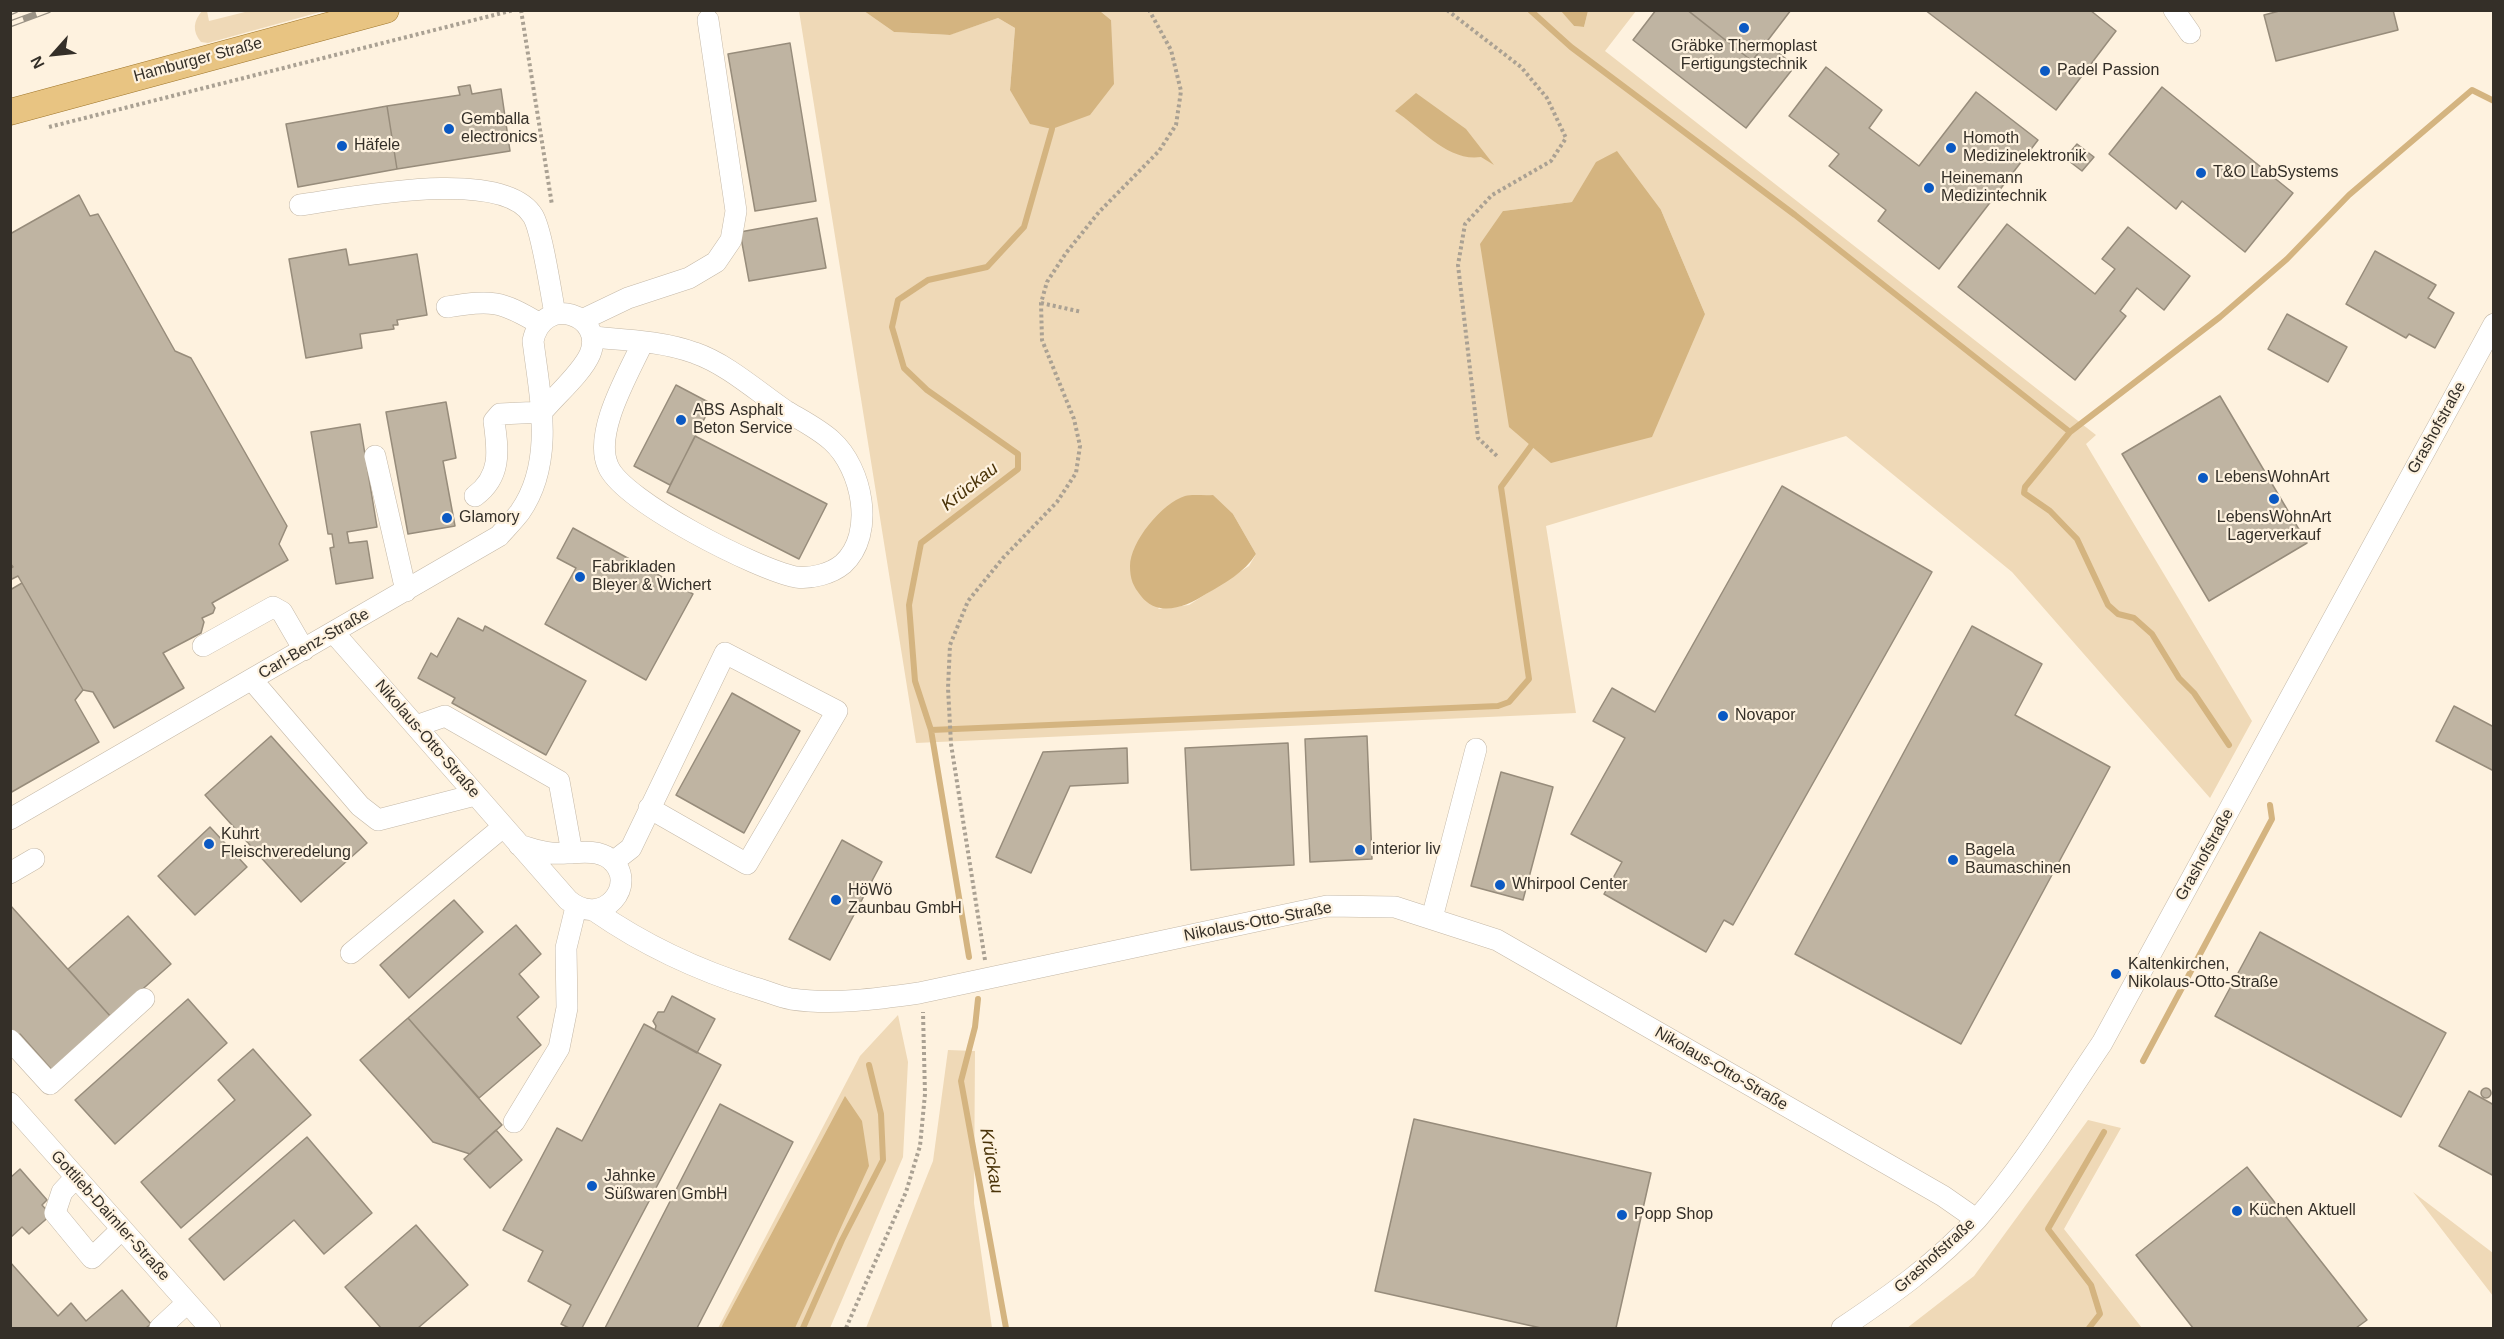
<!DOCTYPE html>
<html>
<head>
<meta charset="utf-8">
<style>
	body { margin:0 }
	#map { position:relative; width:2504px; height:1339px; overflow:hidden; background:#fef2df; font-family:Helvetica,sans-serif }
	canvas { display:block }
	.frame { position:absolute; inset:0; border:12px solid #342f28; pointer-events:none }
	.north { position:absolute; left:24px; top:24px; width:60px; height:60px; -webkit-text-stroke:4px #fef2df; paint-order:stroke; rotate:243deg; font-size:16px; font-weight:700; line-height:24px; text-align:center; color:#342f28 }
	.north::after { content:''; display:block; margin:auto; width:21px; height:27px; background:#342f28; clip-path:polygon(50% 0,100% 100%,50% 72%,0 100%) }
</style>
</head>
<body>
<div id="map">
<canvas width="2504" height="1339"></canvas>
<div class="frame"></div>
<div class="north">N</div>
</div>
<script>
const g = document.querySelector('canvas').getContext('2d');
g.lineJoin = 'round';
function paint(path, color) {
  g.fillStyle = color;
  g.fill(path, 'evenodd');
}
function strokePath(path, color, width, dash) {
  g.strokeStyle = color;
  g.lineWidth = width;
  g.lineCap = dash ? 'butt' : 'round';
  g.setLineDash(dash || []);
  g.stroke(path);
}
function write(font, color, halo, rows, align = 'center') {
  g.font = font + ' Helvetica,sans-serif';
  g.lineWidth = 4.5;
  g.setLineDash([]);
  g.textBaseline = 'middle';
  g.strokeStyle = halo;
  g.fillStyle = color;
  for (const [text, x, y, turn = 0] of rows) {
    g.save();
    g.translate(x, y);
    g.rotate((+turn || 0) * Math.PI / 180);
    g.textAlign = isNaN(turn) ? turn : align;
    if (halo) g.strokeText(text, 0, 0);
    g.fillText(text, 0, 0);
    g.restore();
  }
}
paint(new Path2D(`
	M203,10l4,1 2,10 40,-10h75l-116,32 -7,-1c-9,-11 -8,-21 2,-32z
	M1561,10l13,16 10,1 4,-16h48l-31,40 491,384 -10,9 166,277 -42,77 -198,-226 -166,-136 -300,90 30,187 -660,30 -117,-732h65l30,21 55,3 49,-17 17,10 -5,62 101,-70 -11,-9zM1572,202l89,8 44,104 -202,-103zM1233,514l23,40 -7,12 -60,39 -31,4z
	M898,1015l10,47 -5,95 -73,171h-112l142,-272z
	M948,1050l27,1 -1,152 18,125h-126l67,-167z
	M2088,1120l33,8 -57,101 78,99h-235l67,-52z
	M2413,1192l80,61v43z`), '#efd9b7');
paint(new Path2D(`
	M864,11h236l11,9 3,64 -24,31 -38,14 -22,-5 -20,-34 5,-62 -17,-10 -48,17 -56,-3z
	M1561,11h27l-4,16 -10,-1z
	M1416,93l50,36 28,36 -13,-8c-33,5 -60,-29 -86,-46z
	M1617,151l44,59 44,104 -53,123 -101,26 -42,-36 -29,-183 23,-33 69,-9 24,-40z
	M1213,495l20,19 23,40c-12,19 -31,29 -50,40 -20,13 -48,24 -65,2 -8,-10 -11,-17 -11,-30 0,-24 32,-63 55,-70 8,-2 19,0 28,-1z
	M845,1096l17,25 7,45 -74,162h-74z`), '#d4b480');
strokePath(new Path2D(`
	M1530,10l41,37 224,168 275,217 -45,55 -1,6 26,18 27,28 31,66 10,9 16,4 18,16 27,44 15,15 35,52
	M2070,432l150,-115 67,-58 62,-64 123,-105 22,11
	M931,730l567,-24 11,-4 20,-23 -28,-192 30,-41
	M969,957l-38,-227 -16,-49 -6,-76 12,-62 97,-74v-15l-91,-64 -23,-22 -12,-41 6,-27 30,-20 59,-13 37,-40 28,-98
	M978,999l-3,28 -14,54 45,247
	M2143,1061l129,-242 -2,-14
	M803,1328l39,-88 41,-80 -2,-46 -12,-49
	M2089,1328l11,-14 -9,-29 -43,-56 56,-97`), '#d4b480', 6);
const building = new Path2D(`
	M1656,10h31l65,51 14,-18 29,23 -49,62 -113,-88z
	M1691,10h100l-39,51 -62,-49z
	M1925,10h165l26,21 -60,79z
	M2283,10h110l5,20 -122,31 -12,-46z
	M790,43l26,158 -61,10 -27,-157z
	M1826,67l56,43 -13,18 50,38 57,-74 62,48 -99,129 -61,-48 8,-11 -57,-44 10,-12 -50,-38z
	M470,85l2,9 29,-5 9,62 -113,18 -10,-63 73,-11 -2,-8z
	M2162,87l131,106 -48,59 -63,-51 -6,8 -67,-55z
	M387,106l10,63 -99,18 -12,-63z
	M2077,144l17,13 -12,14 -17,-13z
	M79,195l11,21 8,-2 77,137 16,7 96,168 -8,18 9,16 -76,43 3,5 -2,5 -11,5 2,4 -3,11 -38,20 21,35 -70,40 -21,-36 -10,-2 -65,-114 -8,4v-11l3,-2 -3,-4v-329z
	M817,218l9,50 -77,13 -9,-49z
	M2007,224l88,70 20,-25 -13,-10 26,-32 62,49 -26,34 -27,-22 -17,23 6,5 -51,64 -117,-93z
	M346,249l3,16 68,-11 10,61 -30,5 1,5h-5l1,4 -34,5 2,14 -56,10 -17,-99z
	M2375,251l61,34 -8,13 26,15 -19,35 -26,-14 -3,4 -60,-34z
	M2287,314l60,33 -19,35 -60,-33z
	M676,385l36,19 -42,81 -36,-19z
	M2220,396l87,147 -98,58 -87,-147z
	M446,402l10,56 -13,3 12,65 -47,8 -22,-122z
	M360,424l17,103 -30,5 2,11 18,-2 6,37 -37,6 -6,-36 4,-1 -2,-13h-4l-17,-102z
	M695,436l132,68 -28,55 -132,-67z
	M1782,486l150,86 -199,353 -9,-5 -18,32 -102,-58 18,-32 -51,-28 54,-96 -32,-17 19,-33 43,24z
	M573,528l120,66 -47,86 -101,-56 31,-56 -19,-10z
	M22,583l61,107 -8,10 24,42 -89,51v-203z
	M458,618l25,13 2,-5 101,55 -40,74 -94,-52 3,-5 -37,-20 13,-25 6,4z
	M1972,626l70,38 -27,51 95,52 -149,277 -166,-90z
	M732,693l68,38 -56,102 -68,-38z
	M2454,706l40,21v44l-58,-30z
	M271,736l96,107 -66,59 -96,-107z
	M1367,736l5,123 -62,3 -5,-123z
	M1288,743l6,122 -103,5 -6,-122z
	M1127,748l1,35 -58,3 -39,87 -35,-16 47,-105z
	M1501,772l52,15 -30,113 -52,-14z
	M210,827l37,40 -52,48 -37,-39z
	M842,840l40,22 -52,98 -41,-21z
	M454,900l29,32 -74,66 -29,-33z
	M10,905l101,112 -59,53 -32,-36 -6,5 -4,-4z
	M128,916l43,48 -60,53 -43,-48z
	M516,925l25,29 -22,20 20,23 -22,20 24,28 -62,53 -71,-80z
	M2260,932l186,101 -45,84 -186,-101z
	M672,996l43,23 -18,34 -42,-23 1,-4 -3,-5 5,-9h6z
	M188,999l39,44 -112,101 -40,-44z
	M408,1018l94,107 -32,29 -37,-12 -73,-82z
	M644,1024l77,41 -139,263h-13l-8,-4 10,-19 -43,-24 15,-30 -40,-21 54,-102 25,13z
	M253,1049l58,66 -130,113 -40,-46 94,-82 -17,-20z
	M2481 1093a5 5 0 1 1 10 0a5 5 0 1 1-10 0Z
	M2469,1091l25,14v71l-55,-30z
	M720,1104l73,38 -96,186h-92z
	M1414,1119l237,54 -35,155h-75l-166,-37z
	M496,1130l26,30 -32,28 -26,-29z
	M307,1137l65,76 -48,41 -30,-34 -70,60 -35,-41z
	M2247,1167l120,153 -11,8h-163l-57,-73z
	M20,1169l27,31 -5,5 9,10 -22,19 -7,-7 -12,11v-60z
	M416,1225l52,60 -50,43h-37l-36,-41z
	M10,1262l48,54 13,-13 15,18 36,-31 29,34 -5,4h-136z`);
paint(building, '#bfb4a2');
strokePath(building, '#978c7b', 1.5);
const minor = new Path2D(`
	M2174,10l16,23
	M300,205c50,-7 203,-39 233,11 9,15 18,77 22,98
	M447,307c45,-7 53,-7 93,17
	M582,320l46,-22 61,-20 27,-16 15,-22 5,-29 -28,-191
	M592,337c33,3 71,4 103,16 32,11 63,39 91,58 15,9 33,18 46,30 30,27 44,93 11,123 -12,10 -32,15 -47,13 -38,-7 -174,-76 -188,-111 -15,-34 21,-93 35,-124
	M375,456l31,135
	M475,496c27,-20 23,-46 19,-75l6,-7 42,-2
	M334,633l234,267c35,30 72,-17 42,-41 -15,-12 -41,-4 -59,-6 -11,-1 -21,-5 -32,-8
	M203,646l70,-39 9,5 22,38
	M252,680l108,126 18,14 97,-25
	M416,726l29,-10 114,65 13,72
	M10,819l489,-283c7,-8 15,-16 21,-24 35,-50 20,-115 13,-171 10,-48 73,-26 57,13 -8,19 -35,42 -48,58
	M613,862l18,-14 94,-195 112,58 -90,153 -98,-56
	M10,873l24,-14
	M595,911c49,34 102,59 160,77 12,3 24,9 36,11 42,6 86,0 128,-6l408,-87 68,1 102,33 446,256 33,23
	M1432,918l44,-169
	M351,953l152,-126
	M10,1040l40,44 94,-85
	M10,1103l200,225
	M514,1122l45,-74 8,-40 -1,-60 10,-41
	M76,1177l-14,15 -7,21 37,45 30,-29
	M160,1328l27,-25
	M1842,1328c48,-32 96,-66 135,-109 47,-54 85,-117 125,-176l392,-719`);
const major = new Path2D(`
	M10,112l376,-102`);
strokePath(minor, '#c4b8a7', 22);
strokePath(major, '#9f762c', 27);
strokePath(new Path2D(`
	M521,10l31,195
	M1447,10l74,57 26,31 19,40 -15,23 -59,34 -27,29 -7,41 20,173 21,20
	M49,127l465,-117
	M1041,303l41,9
	M985,960l-34,-216 -3,-56 2,-43 18,-44 35,-43 54,-56 19,-29 4,-27 -6,-27 -32,-79 -1,-37 6,-21 19,-29 33,-41 60,-61 17,-26 5,-34 -10,-41 -22,-40
	M846,1328l60,-136 14,-46 5,-52 -2,-82`), '#aaa193', 4, [3, 3]);
strokePath(minor, '#fff', 21);
strokePath(major, '#e8c482', 26);
const rail = new Path2D(`
	M10,12l5,-2
	M10,24l38,-14`);
strokePath(rail, '#9b9386', 7);
strokePath(rail, '#fef2df', 4.5, [14]);
for (const [x, y, r, color] of [
	[1744,28,6,"#0b59c3"],
	[2045,71,6,"#0b59c3"],
	[449,129,6,"#0b59c3"],
	[342,146,6,"#0b59c3"],
	[1951,148,6,"#0b59c3"],
	[2201,173,6,"#0b59c3"],
	[1929,188,6,"#0b59c3"],
	[681,420,6,"#0b59c3"],
	[2203,478,6,"#0b59c3"],
	[2274,499,6,"#0b59c3"],
	[447,518,6,"#0b59c3"],
	[580,577,6,"#0b59c3"],
	[1723,716,6,"#0b59c3"],
	[209,844,6,"#0b59c3"],
	[1360,850,6,"#0b59c3"],
	[1953,860,6,"#0b59c3"],
	[1500,885,6,"#0b59c3"],
	[836,900,6,"#0b59c3"],
	[2116,974,6,"#0b59c3"],
	[592,1186,6,"#0b59c3"],
	[2237,1211,6,"#0b59c3"],
	[1622,1215,6,"#0b59c3"]
]) {
  const dot = new Path2D();
  dot.arc(x, y, r, 0, 2 * Math.PI);
  g.fillStyle = color;
  g.fill(dot);
  strokePath(dot, '#fef2df', 2);
}
write('16px', '#342f28', '#fef2df', [
	["Gräbke Thermoplast",1744,47,"center"],
	["Fertigungstechnik",1744,65,"center"],
	["Padel Passion",2057,71],
	["Gemballa",461,120],
	["electronics",461,138],
	["Homoth",1963,139],
	["Medizinelektronik",1963,157],
	["Häfele",354,146],
	["T&O LabSystems",2213,173],
	["Heinemann",1941,179],
	["Medizintechnik",1941,197],
	["ABS Asphalt",693,411],
	["Beton Service",693,429],
	["LebensWohnArt",2215,478],
	["Glamory",459,518],
	["LebensWohnArt",2274,518,"center"],
	["Lagerverkauf",2274,536,"center"],
	["Fabrikladen",592,568],
	["Bleyer & Wichert",592,586],
	["Novapor",1735,716],
	["Kuhrt",221,835],
	["Fleischveredelung",221,853],
	["interior liv",1372,850],
	["Bagela",1965,851],
	["Baumaschinen",1965,869],
	["Whirpool Center",1512,885],
	["HöWö",848,891],
	["Zaunbau GmbH",848,909],
	["Kaltenkirchen,",2128,965],
	["Nikolaus-Otto-Straße",2128,983],
	["Jahnke",604,1177],
	["Süßwaren GmbH",604,1195],
	["Küchen Aktuell",2249,1211],
	["Popp Shop",1634,1215]
], 'left');
write('16px', '#342f28', '#fef2df', [
	["Hamburger Straße",198,60,-15],
	["Grashofstraße",2437,428,-61],
	["Carl-Benz-Straße",314,644,-30],
	["Nikolaus-Otto-Straße",427,739,49],
	["Grashofstraße",2205,855,-61],
	["Nikolaus-Otto-Straße",1258,922,-11],
	["Nikolaus-Otto-Straße",1721,1069,30],
	["Gottlieb-Daimler-Straße",110,1216,48],
	["Grashofstraße",1935,1256,-42]
]);
write('italic 18px', '#4a3308', '#fef2df', [
	["Krückau",970,487,-38],
	["Krückau",991,1161,80]
]);
</script>
</body>
</html>
